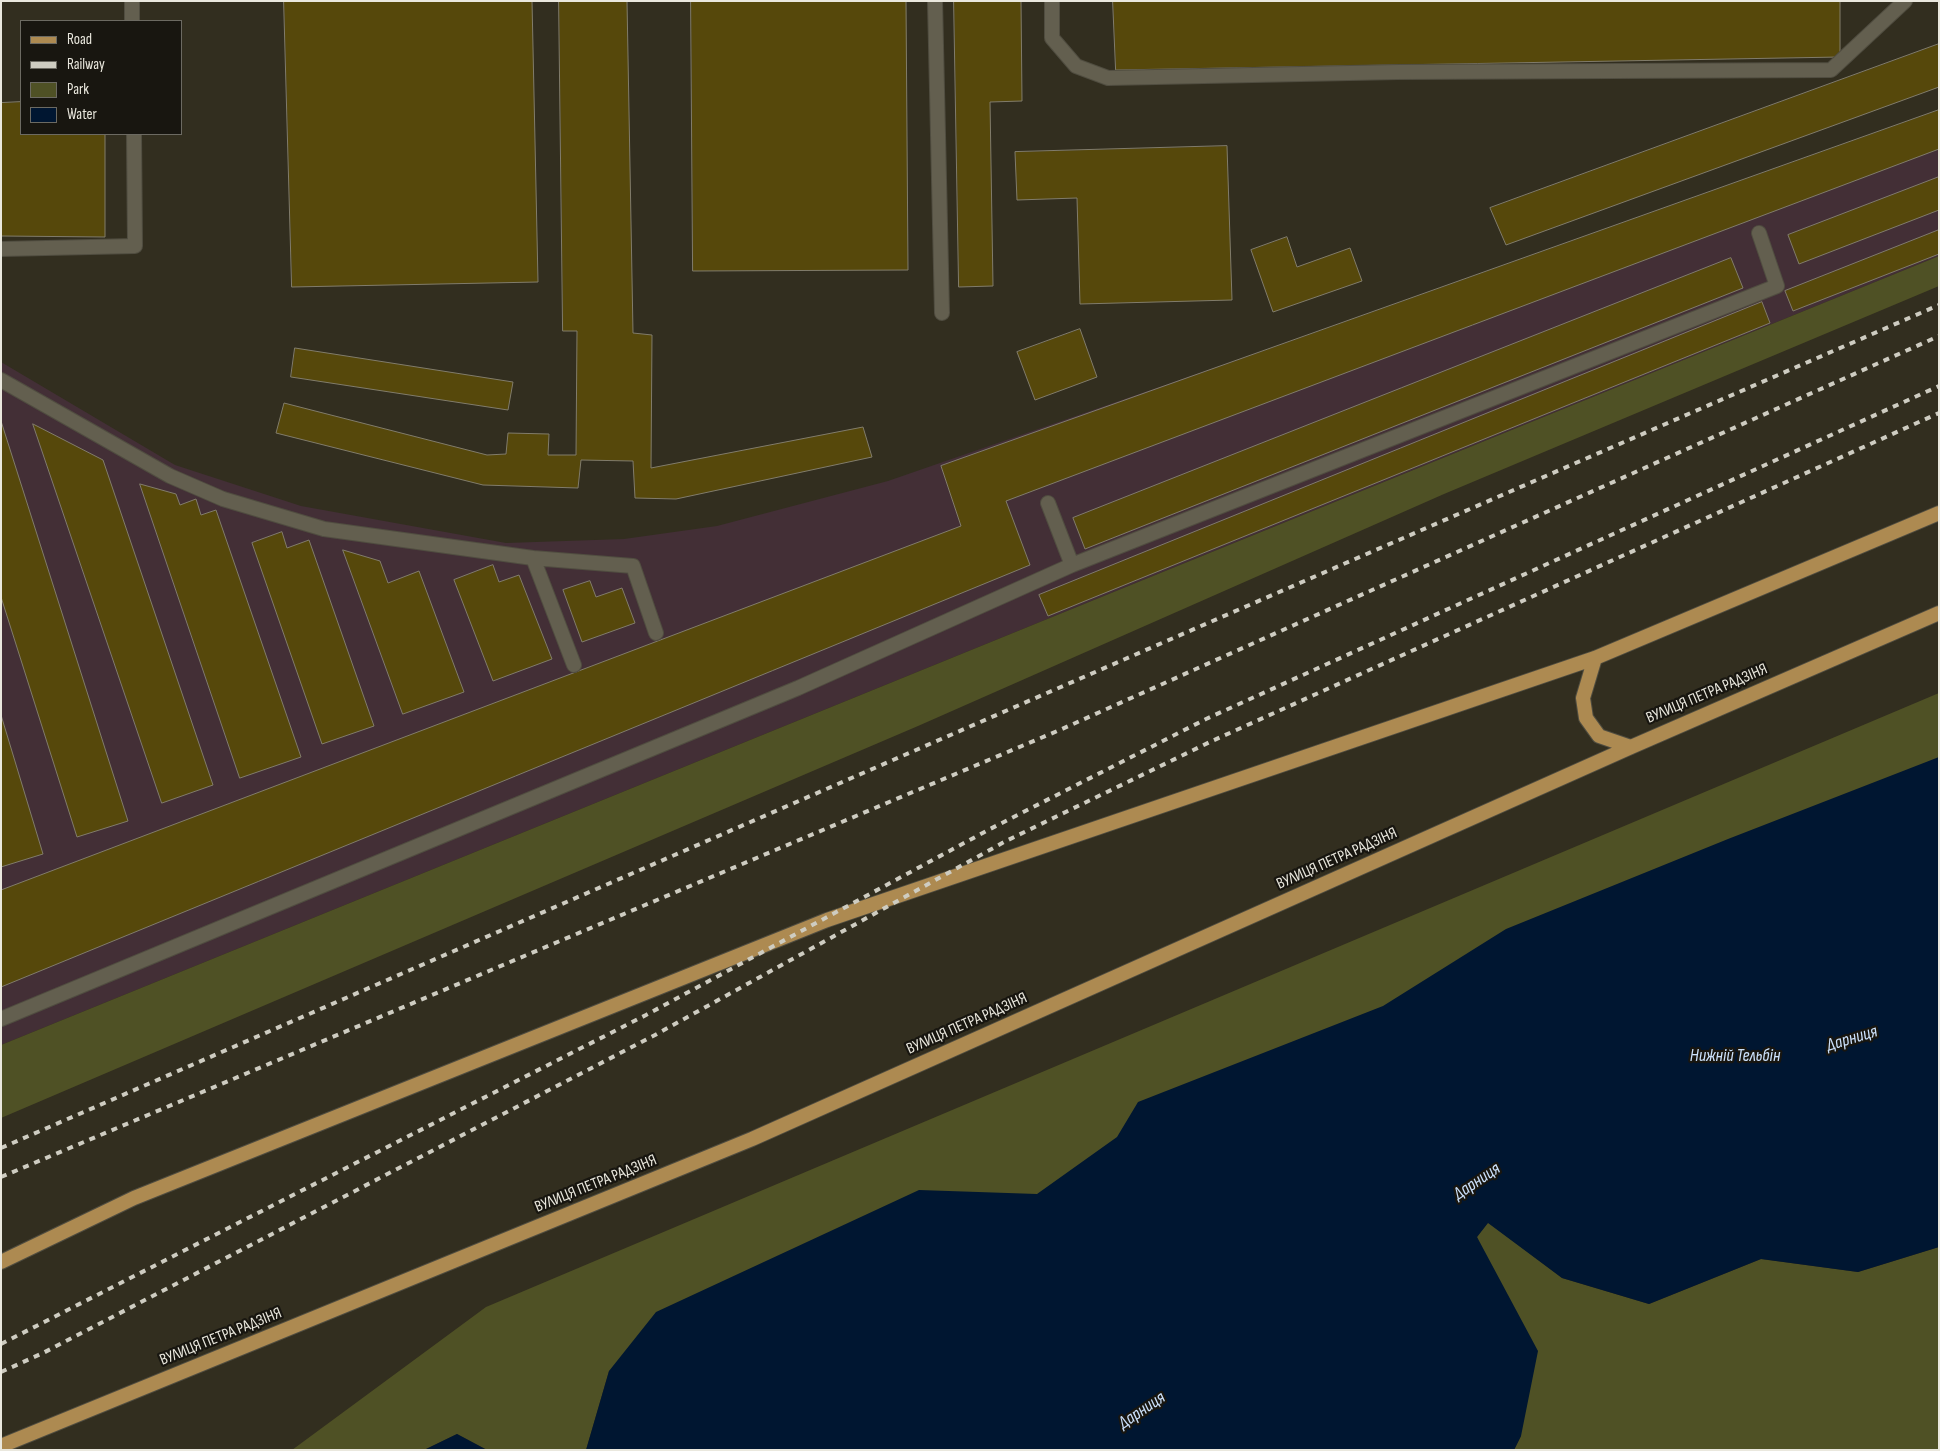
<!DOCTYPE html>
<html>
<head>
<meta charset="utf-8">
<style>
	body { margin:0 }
	#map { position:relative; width:1940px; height:1451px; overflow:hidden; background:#322e1f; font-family:"Sofia Sans Condensed",sans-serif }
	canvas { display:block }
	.frame { position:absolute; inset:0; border:2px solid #eae8de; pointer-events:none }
	.legend { position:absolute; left:20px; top:20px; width:162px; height:115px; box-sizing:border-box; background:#181610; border:1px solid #6c6a62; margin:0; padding:6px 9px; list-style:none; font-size:15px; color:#eae8de }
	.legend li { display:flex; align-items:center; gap:10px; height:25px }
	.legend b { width:25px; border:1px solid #6c6a62 }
</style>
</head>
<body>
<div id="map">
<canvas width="1940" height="1451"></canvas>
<div class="frame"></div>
<ul class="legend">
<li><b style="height:6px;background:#ad8a51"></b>Road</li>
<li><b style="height:6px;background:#ceccc1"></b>Railway</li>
<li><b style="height:14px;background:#4f5125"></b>Park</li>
<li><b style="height:14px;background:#001631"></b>Water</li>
</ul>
</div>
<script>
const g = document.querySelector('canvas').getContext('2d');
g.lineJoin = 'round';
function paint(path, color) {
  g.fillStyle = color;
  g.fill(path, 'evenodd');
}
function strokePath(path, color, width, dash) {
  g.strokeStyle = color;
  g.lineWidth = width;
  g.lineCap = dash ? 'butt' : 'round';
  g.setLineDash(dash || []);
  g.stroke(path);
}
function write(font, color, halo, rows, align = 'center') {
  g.font = font + ' "Sofia Sans Condensed",sans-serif';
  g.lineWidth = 4.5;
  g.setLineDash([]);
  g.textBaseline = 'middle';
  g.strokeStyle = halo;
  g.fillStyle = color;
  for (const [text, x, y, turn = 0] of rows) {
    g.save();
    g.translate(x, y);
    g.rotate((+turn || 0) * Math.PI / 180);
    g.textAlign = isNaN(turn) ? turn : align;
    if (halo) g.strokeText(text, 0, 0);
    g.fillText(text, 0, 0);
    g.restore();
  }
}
paint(new Path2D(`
	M1939,117v139l-1938,789v-683l174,103 126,41 205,37 118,-4 93,-13 171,-45z`), '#432f36');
paint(new Path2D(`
	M1939,256v30l-495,208 -526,232 -917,392v-73z
	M1939,693v132l-553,322 -777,224 -23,79h-99l-30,-16 -33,16h-132l194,-143z
	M1488,1222l74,56 87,26 112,-45 97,13 81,-25v203h-425l7,-14 -44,-199z`), '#4f5125');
paint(new Path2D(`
	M1939,757v490l-81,25 -97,-13 -112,45 -87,-26 -74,-55 -11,14 61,114 -17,85 -7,14h-928l23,-79 47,-59 263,-122 118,4 80,-57 21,-35 245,-96 123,-77 222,-90z
	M457,1434l30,16h-63z`), '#001631');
const building = new Path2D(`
	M284,1h248l6,281 -246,5z
	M559,1h68l6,332 19,2 -1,133 212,-41 9,30 -196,42 -41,-1 -2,-37 -52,-1 -3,28 -95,-3 -207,-52 8,-30 203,52 19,-1 2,-21 41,1 -1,21h28l1,-124h-14z
	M691,1h215l2,269 -215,1z
	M954,1h67l1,100 -32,1 3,184 -34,1z
	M1113,1h727v56l-724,13z
	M1939,44v43l-433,158 -16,-37z
	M21,102v32h84v103l-104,-1v-133z
	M1939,110v39l-933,352 24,64 -1029,422v-97l960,-364 -20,-60z
	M1227,146l5,154 -152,4 -3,-106 -60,2 -2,-48z
	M1939,177v33l-140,54 -11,-29z
	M1939,230v24l-146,57 -8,-20z
	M1287,237l10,30 53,-19 12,33 -89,31 -22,-62z
	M1731,258l12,30 -658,261 -12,-31z
	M1762,302l8,21 -722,293 -9,-21z
	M1080,329l17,48 -62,23 -18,-48z
	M295,348l218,34 -5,28 -217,-33z
	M1,421l127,400 -51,16 -76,-240z
	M33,424l70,36 110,325 -51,18z
	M140,484l36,10 4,11 16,-6 5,16 15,-5 85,247 -61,21z
	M282,532l5,16 22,-8 65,186 -52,18 -70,-201z
	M343,550l37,11 8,22 31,-12 45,121 -61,22z
	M493,565l6,17 20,-7 33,84 -59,22 -39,-101z
	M590,581l6,16 26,-9 13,35 -53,19 -19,-52z
	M1,715l42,139 -42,13z`);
paint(building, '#56480b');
strokePath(building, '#817c6b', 1);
const service = new Path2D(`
	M132,1v20
	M935,1l7,312
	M1052,1v37l24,28 32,12 290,-6 433,-2 74,-69
	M1,249l134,-3 -1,-112
	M1,380l169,96 53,23 101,30 209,29 41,107
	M533,558l100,8 23,67
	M1072,565l705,-279 -18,-53
	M1,1019l797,-331 274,-123 -24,-62`);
const primary = new Path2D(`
	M1595,658l-12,40 3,20 13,18 32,11
	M1,1262l133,-64 693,-278 768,-262 344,-145
	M1,1446l751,-307 879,-392 308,-134`);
strokePath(service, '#504d40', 16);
strokePath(primary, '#504d40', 16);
strokePath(service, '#635f4f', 14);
strokePath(primary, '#ad8a51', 14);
strokePath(new Path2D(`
	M1,1148l1938,-843
	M1,1177l1061,-448 877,-393
	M1,1344l645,-329 344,-186 216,-110 733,-333
	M1,1372l42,-19 612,-318 351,-194 206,-100 727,-328`), '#ceccc1', 4, [6, 6]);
write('16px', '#eae8de', '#181610', [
	["ВУЛИЦЯ ПЕТРА РАДЗІНЯ",1707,694,-23],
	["ВУЛИЦЯ ПЕТРА РАДЗІНЯ",1337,859,-24],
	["ВУЛИЦЯ ПЕТРА РАДЗІНЯ",967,1024,-24],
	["ВУЛИЦЯ ПЕТРА РАДЗІНЯ",596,1184,-22],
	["ВУЛИЦЯ ПЕТРА РАДЗІНЯ",221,1337,-22]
]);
write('italic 18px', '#cce1fb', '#181610', [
	["Дарниця",1852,1039,-17],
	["Нижній Тельбін",1735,1056],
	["Дарниця",1477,1182,-34],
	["Дарниця",1142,1411,-34]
]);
</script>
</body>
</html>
